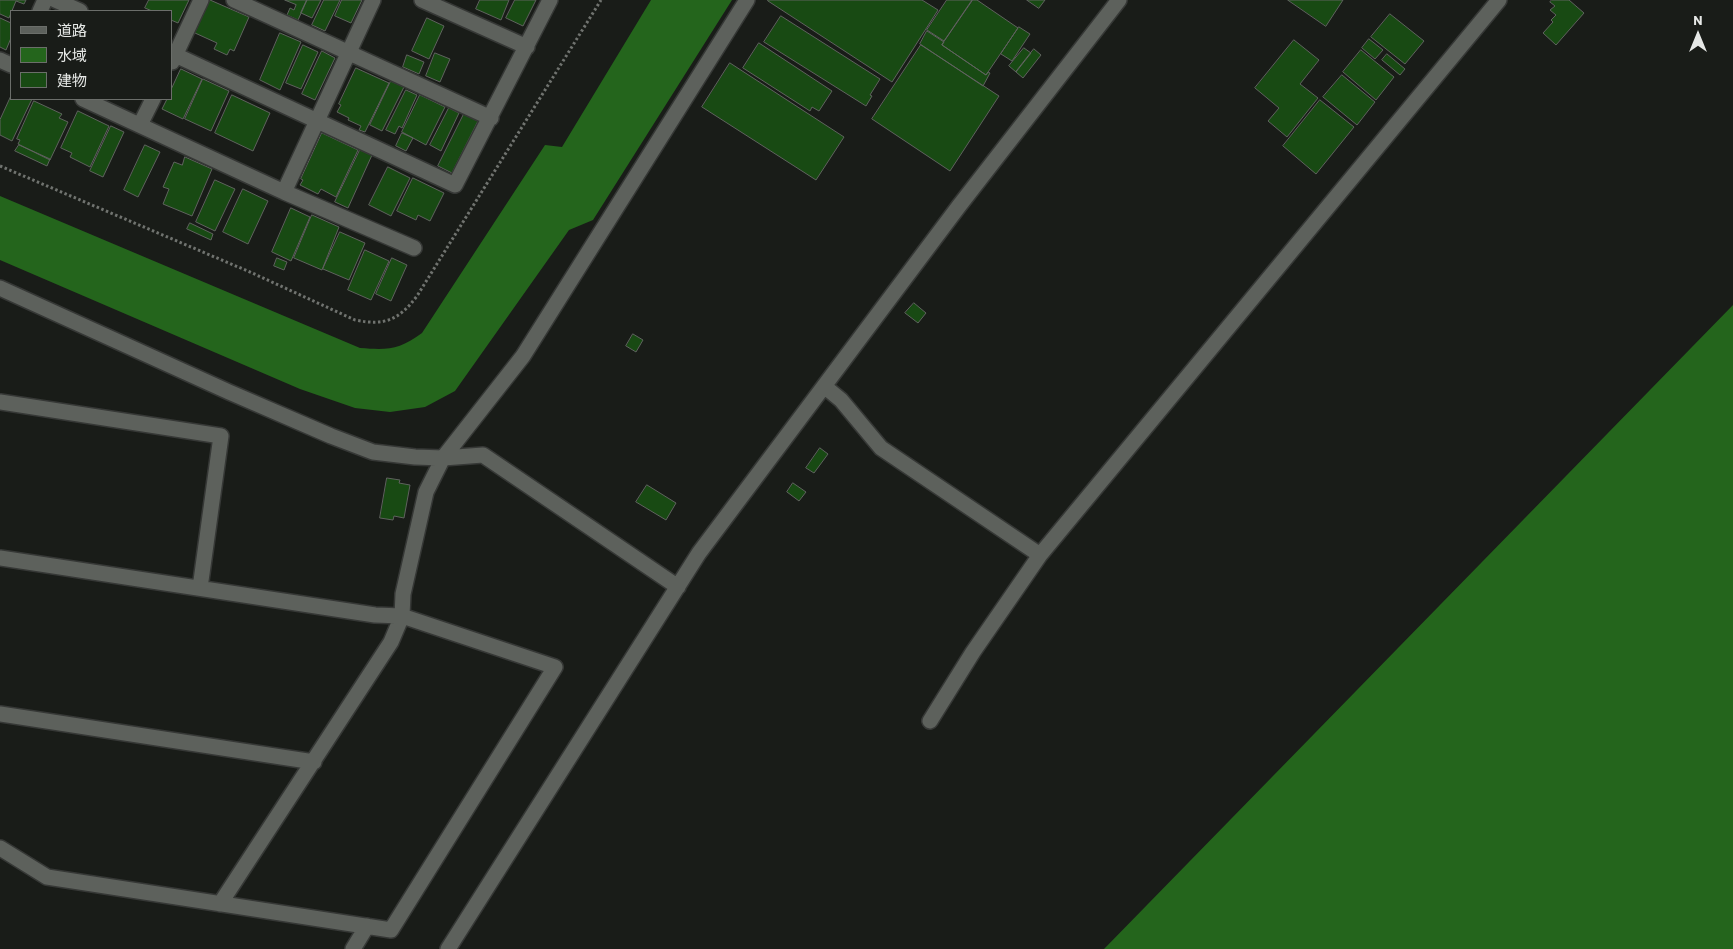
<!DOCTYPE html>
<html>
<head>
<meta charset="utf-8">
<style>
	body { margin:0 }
	#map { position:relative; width:1733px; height:949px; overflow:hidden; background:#191c18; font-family:Barlow,"Noto Sans JP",sans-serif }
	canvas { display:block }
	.legend { position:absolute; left:10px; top:10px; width:162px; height:90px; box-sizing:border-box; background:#191c18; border:1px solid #6b6e6a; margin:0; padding:6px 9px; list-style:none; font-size:15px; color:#e6e8e6 }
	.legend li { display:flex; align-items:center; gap:10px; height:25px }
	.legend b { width:25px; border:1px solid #6b6e6a }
	.north { position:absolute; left:1673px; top:10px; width:50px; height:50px; -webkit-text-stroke:4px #191c18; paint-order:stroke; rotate:0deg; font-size:14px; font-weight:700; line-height:20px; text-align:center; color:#e6e8e6 }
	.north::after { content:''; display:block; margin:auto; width:18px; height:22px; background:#e6e8e6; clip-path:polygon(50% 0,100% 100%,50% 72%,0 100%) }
</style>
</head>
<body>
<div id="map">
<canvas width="1733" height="949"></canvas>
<ul class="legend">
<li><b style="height:6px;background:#5d615c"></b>道路</li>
<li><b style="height:14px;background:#24651c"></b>水域</li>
<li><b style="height:14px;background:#184a13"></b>建物</li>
</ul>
<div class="north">N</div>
</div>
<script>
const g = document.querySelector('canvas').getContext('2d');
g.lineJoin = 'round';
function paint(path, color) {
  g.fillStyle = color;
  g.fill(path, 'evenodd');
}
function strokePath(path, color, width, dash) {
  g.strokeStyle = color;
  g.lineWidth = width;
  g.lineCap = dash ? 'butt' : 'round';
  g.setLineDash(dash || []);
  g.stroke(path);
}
paint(new Path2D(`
	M651,0h81l-139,220 -24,10 -114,161 -30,16 -35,5 -35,-4 -55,-19 -300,-129v-64l360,152c28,2 39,2 62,-15l123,-188 17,2z
	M1733,305v644h-629z`), '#24651c');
const building = new Path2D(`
	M0,0h26l-2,4 -8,-3 -7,17 -9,-4z
	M149,0h40l-11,23 -7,-3v-9h-19l-7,-3z
	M210,0l39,17 -15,34 -4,-2 -3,6 -13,-6 3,-6 -22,-10z
	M285,0h22l-9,20 -11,-5 3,-7 4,2 2,-5z
	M307,0h14l-9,18 -11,-5z
	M324,0h16l-15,31 -13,-6z
	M342,0h20l-11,23 -16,-7z
	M480,0h29l-8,20 -25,-11z
	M515,0h21l-13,26 -17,-8z
	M768,0h154l16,10 -46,72 -124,-81z
	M947,0h25l-28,41 -17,-11z
	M973,0h4l41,28 -32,47 -44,-30z
	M1027,0h18l-6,8z
	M1288,0h55l-17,26z
	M1552,0h17l15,13 -28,32 -13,-12 10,-11 -2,-2 5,-5 -6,-5 5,-4 -5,-4z
	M1390,14l34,27 -19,23 -34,-27z
	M781,16l99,63 -10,16 2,1 -6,10 -102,-64z
	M0,18l11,5v15l-5,12 -6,-3z
	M427,18l17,8 -15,33 -17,-8z
	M1019,27l11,7 -18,27 -11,-7z
	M927,31l17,11 -2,3 44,30 2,-3 2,1 -7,13 -63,-42z
	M280,33l21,9 -21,48 -20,-10z
	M1369,39l14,11 -8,9 -13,-11z
	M1294,40l25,20 -19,24 18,14 -31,39 -19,-16 11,-13 -24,-20z
	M759,43l73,48 -13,20 -7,-4 -2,4 -67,-43z
	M303,45l15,7 -17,37 -15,-6z
	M921,45l78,51 -49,75 -78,-52z
	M1024,48l7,5 -15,19 -7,-6z
	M1034,49l7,6 -18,23 -7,-6z
	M1361,50l33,27 -18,23 -33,-28z
	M322,51l13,7 -20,42 -13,-6z
	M435,53l15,6 -10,23 -14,-6z
	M1387,54l18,15 -5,6 -18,-15z
	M407,55l17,7 -5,12 -16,-7z
	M730,63l114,74 -28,43 -114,-73z
	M356,68l33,15 -24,49 -6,-2 2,-4 -13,-6 1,-2 -12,-6 4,-7 -2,-1z
	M181,69l21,10 -19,40 -21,-10 5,-10h4v-9z
	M1342,75l33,27 -18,23 -34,-28z
	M203,79l26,12 -18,40 -26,-12z
	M391,81l13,6 -22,44 -12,-6z
	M406,90l11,5 -15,33 -3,-2 -4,8 -9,-4z
	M232,95l38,18 -17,38 -38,-18z
	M420,95l25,12 -19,38 -24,-13z
	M11,96v3h21l-20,42 -12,-6v-15z
	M1320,100l34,27 -38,47 -33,-28z
	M34,101l28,13 -3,4 9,4 -18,38 -32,-16 2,-4 -3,-1z
	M449,108l10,5 -18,38 -11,-6z
	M78,111l31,15 -19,41 -20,-10 2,-4 -11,-5z
	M464,114l14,7 -26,52 -14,-7z
	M111,126l13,6 -21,45 -13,-6z
	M322,133l36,17 -22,47 -15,-8 -3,5 -18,-9 3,-5 -2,-1z
	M402,133l11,5 -7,13 -10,-5z
	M19,145l31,14 -3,7 -32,-15z
	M145,145l15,7 -22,45 -14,-7z
	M360,150l12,5 -24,53 -13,-6z
	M185,157l27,12 -20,47 -29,-12 6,-15 -6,-2 11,-25 8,3z
	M388,167l22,11 -19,38 -22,-11z
	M413,178l31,15 -14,28 -12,-6 -2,5 -19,-9z
	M215,180l20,9 -20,42 -19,-9z
	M243,189l25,12 -20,43 -25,-12z
	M291,208l19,9 -19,44 -19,-9z
	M312,215l27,12 -17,43 -28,-12z
	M190,223l23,11 -2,6 -24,-11z
	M340,232l25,11 -16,37 -26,-11z
	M365,250l24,11 -18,39 -23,-10z
	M277,258l10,4 -3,8 -10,-4z
	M392,258l15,7 -16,36 -15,-7z
	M914,303l12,10 -8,10 -13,-10z
	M633,334l10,6 -7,12 -10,-6z
	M820,448l8,6 -14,19 -8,-5z
	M387,478l13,2 -1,3 11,2 -6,33 -10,-2 -1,4 -13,-2z
	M793,483l13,9 -7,9 -12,-9z
	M647,485l29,18 -10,17 -30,-18z`);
paint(building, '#184a13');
strokePath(building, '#5f635e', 1);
const minor = new Path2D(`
	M55,0l25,11
	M234,0l257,118
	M422,0l105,47
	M40,11l5,-11
	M171,53l284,132 95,-185
	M0,60l11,5
	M172,62l29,-62
	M83,99l201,93 130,56
	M140,125l13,-26
	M284,192l89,-192
	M0,288l229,104 102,44 42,16 42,5 28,1 40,-3 195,132
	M824,386l17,14 40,48 159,107
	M0,402l221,34 -21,152
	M0,558l375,57 27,1 153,51 -164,263 -344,-53 -47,-29
	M0,714l314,48
	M930,721l43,-69 67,-97 459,-555
	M220,904l171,-262 11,-26 1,-22 23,-102 17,-34 80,-102 224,-356
	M353,949l14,-23
	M448,949l251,-396 260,-347 160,-206`);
strokePath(minor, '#363836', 18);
strokePath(new Path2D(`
	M0,166l250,106 105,48c30,6 44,0 62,-24l184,-296`), '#70736f', 3, [2.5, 2.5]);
strokePath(minor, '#5d615c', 15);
</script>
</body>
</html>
